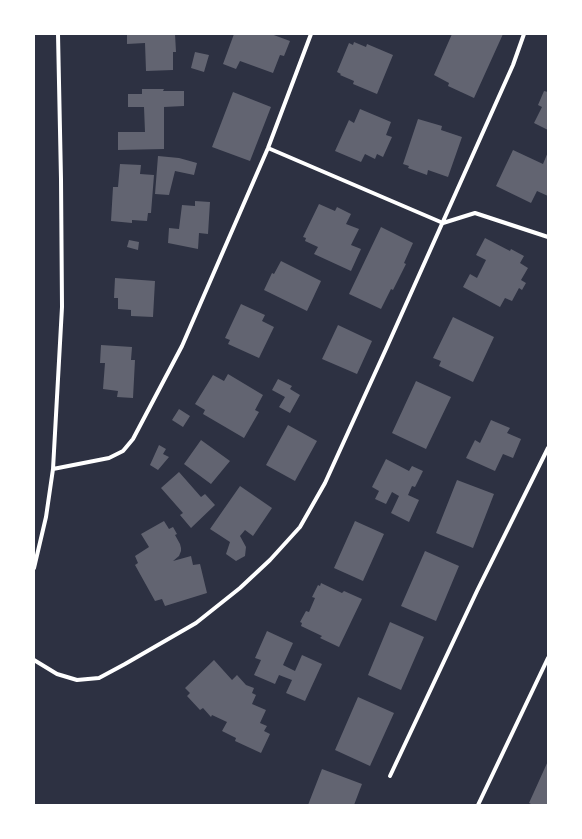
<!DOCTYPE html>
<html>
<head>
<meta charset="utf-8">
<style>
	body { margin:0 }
	#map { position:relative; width:582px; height:839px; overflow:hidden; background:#2d3142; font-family:Montserrat,sans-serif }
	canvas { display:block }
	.frame { position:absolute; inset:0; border:35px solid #fff; pointer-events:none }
</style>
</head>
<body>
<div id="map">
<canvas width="582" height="839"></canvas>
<div class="frame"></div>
</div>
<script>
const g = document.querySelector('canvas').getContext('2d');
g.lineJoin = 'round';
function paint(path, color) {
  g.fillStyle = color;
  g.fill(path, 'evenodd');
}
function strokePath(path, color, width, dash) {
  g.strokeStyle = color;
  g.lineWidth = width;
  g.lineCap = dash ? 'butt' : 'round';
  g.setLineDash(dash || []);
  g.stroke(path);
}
paint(new Path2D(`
	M127,34h48l1,18h-3v18l-27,1 -1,-28 -18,1z
	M234,34h37l19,7 -6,15 -4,-1 -7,18 -33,-12 -4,8 -13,-5z
	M452,34h51l-29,64 -26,-12 1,-3 -15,-8z
	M354,42l12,5 1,-3 26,11 -16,39 -24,-10 1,-3 -14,-6 1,-1 -4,-2 12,-29 4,2z
	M195,52l14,3 -5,17 -13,-4z
	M142,89h22l-1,2h21v15l-20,1v42l-46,1v-18h27l-1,-25h-16v-13h14z
	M544,91l4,1v38l-14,-7 8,-16 -4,-2z
	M233,92l38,15 -21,54 -38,-14z
	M360,109l31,13 -5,13 6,2 -9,20 -6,-3 -2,5 -10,-5 -4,8 -26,-11 14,-31 5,3z
	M418,119l24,7 -1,4 21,7 -14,40 -20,-7 -1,5 -19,-7 1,-2 -6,-2z
	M513,150l30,14 5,-12v44l-11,-5 -6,12 -35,-17z
	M158,156l21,2 18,5 -3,12 -19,-4 -6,24 -14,-1z
	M120,164l21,1 -1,9 14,1 -3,38h-3l-1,8 -15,-1v3l-21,-2 2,-34h5z
	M195,201l15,1 -2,32 -9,-1 -1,16 -30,-6 1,-15 10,1 3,-24 13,1z
	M319,204l16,7 2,-4 14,7 -5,10 13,5 -8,16 10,4 -10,22 -37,-17 4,-7 -13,-6 1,-3 -3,-1z
	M381,227l32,16 -9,20 2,1 -13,26 -2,-1 -10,20 -32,-15z
	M485,238l25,13 1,-2 13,7 -4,7 8,5 -7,12 5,3 -4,7 -3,-2 -7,13 -7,-3 -5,9 -37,-20 7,-13 7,4 9,-18 -10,-5z
	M129,240l10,2 -1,8 -11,-3z
	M281,261l40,20 -14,30 -43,-21 8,-17 2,1z
	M115,278l40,3 -2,36 -22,-1v-6l-13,-1v-11h-4z
	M241,304l24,11 -3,6 12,6 -15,31 -31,-14 2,-4 -5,-2z
	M453,317l41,20 -21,45 -34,-16 2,-5 -8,-3z
	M338,325l34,16 -15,33 -35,-15z
	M101,345l31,2 -1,13h4l-2,38 -16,-1 1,-6 -15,-2 2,-26h-5z
	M228,374l35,21 -8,15 4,2 -15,26 -41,-24 2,-4 -10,-6 18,-29 11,6z
	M278,379l14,7 -2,3 10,6 -10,18 -11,-6 6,-10 -13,-7z
	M416,381l35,16 -25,52 -34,-16z
	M179,409l11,7 -7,11 -11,-7z
	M491,420l19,8 -3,5 14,6 -8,19 -10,-4 -8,17 -29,-13 9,-18 5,3z
	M288,425l29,16 -22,40 -29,-16z
	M201,440l29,21 -19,23 -27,-20z
	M159,445l7,4 -3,5 6,3 -11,13 -8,-5z
	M386,459l23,12 3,-5 11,5 -8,16 -3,-1 -4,9 11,5 -10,22 -18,-9 8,-17 -7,-4 -6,12 -11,-5 4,-8 -7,-4z
	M179,472l22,25 4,-3 10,11 -24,23 -11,-13 3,-2 -22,-25z
	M457,480l37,14 -21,54 -37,-15z
	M240,486l32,22 -19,28 -8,-6 -5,6 6,11 -1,9 -9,5 -10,-7 4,-12 -20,-13z
	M164,521l5,8 4,-2 4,7 -2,1 5,9 1,4v3l-2,5 -6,5 18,-5 2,9 7,-1 7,29 -42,13 -3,-7 -7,2 -20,-36 3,-2 -3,-7 14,-9 -8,-13z
	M355,521l29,13 -21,47 -29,-13z
	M425,551l34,15 -23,55 -35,-15z
	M321,583l21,10 2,-2 18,8 -23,48 -19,-9 2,-2 -21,-10 1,-3 -2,-1 6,-11 3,1 6,-14 -3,-1 6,-12 2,1z
	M390,622l34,15 -23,53 -33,-15z
	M267,631l26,12 -10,22 12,6 7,-16 20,9 -17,37 -19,-8 6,-13 -13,-5 -4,9 -21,-9 7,-15 -6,-2z
	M214,660l18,20 5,-5 9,10 8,3 -2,5 4,2 -4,9 14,6 -6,13 7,3 -3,5 6,3 -9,19 -26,-12 1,-3 -14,-7 5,-9 -15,-7 -1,2 -8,-9 -3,2 -13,-14 3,-3 -5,-5z
	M358,697l36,16 -24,53 -35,-16z
	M548,761v44h-15l-4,-2z
	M322,769l40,15 -8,21h-46z`), '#626471');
strokePath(new Path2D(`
	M268,148l175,75 32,-10 73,24
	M53,469l56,-11 14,-7 10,-12 49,-93 86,-198 43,-114
	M34,568l12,-51 7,-48 9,-162 -1,-128 -3,-145
	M34,660l23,14 20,6 22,-2 26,-14 71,-41 44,-35 30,-28 30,-33 25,-44 61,-134 127,-284 11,-31
	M390,776l87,-185 71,-143
	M478,805l70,-147`), '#fff', 4);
</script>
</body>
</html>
